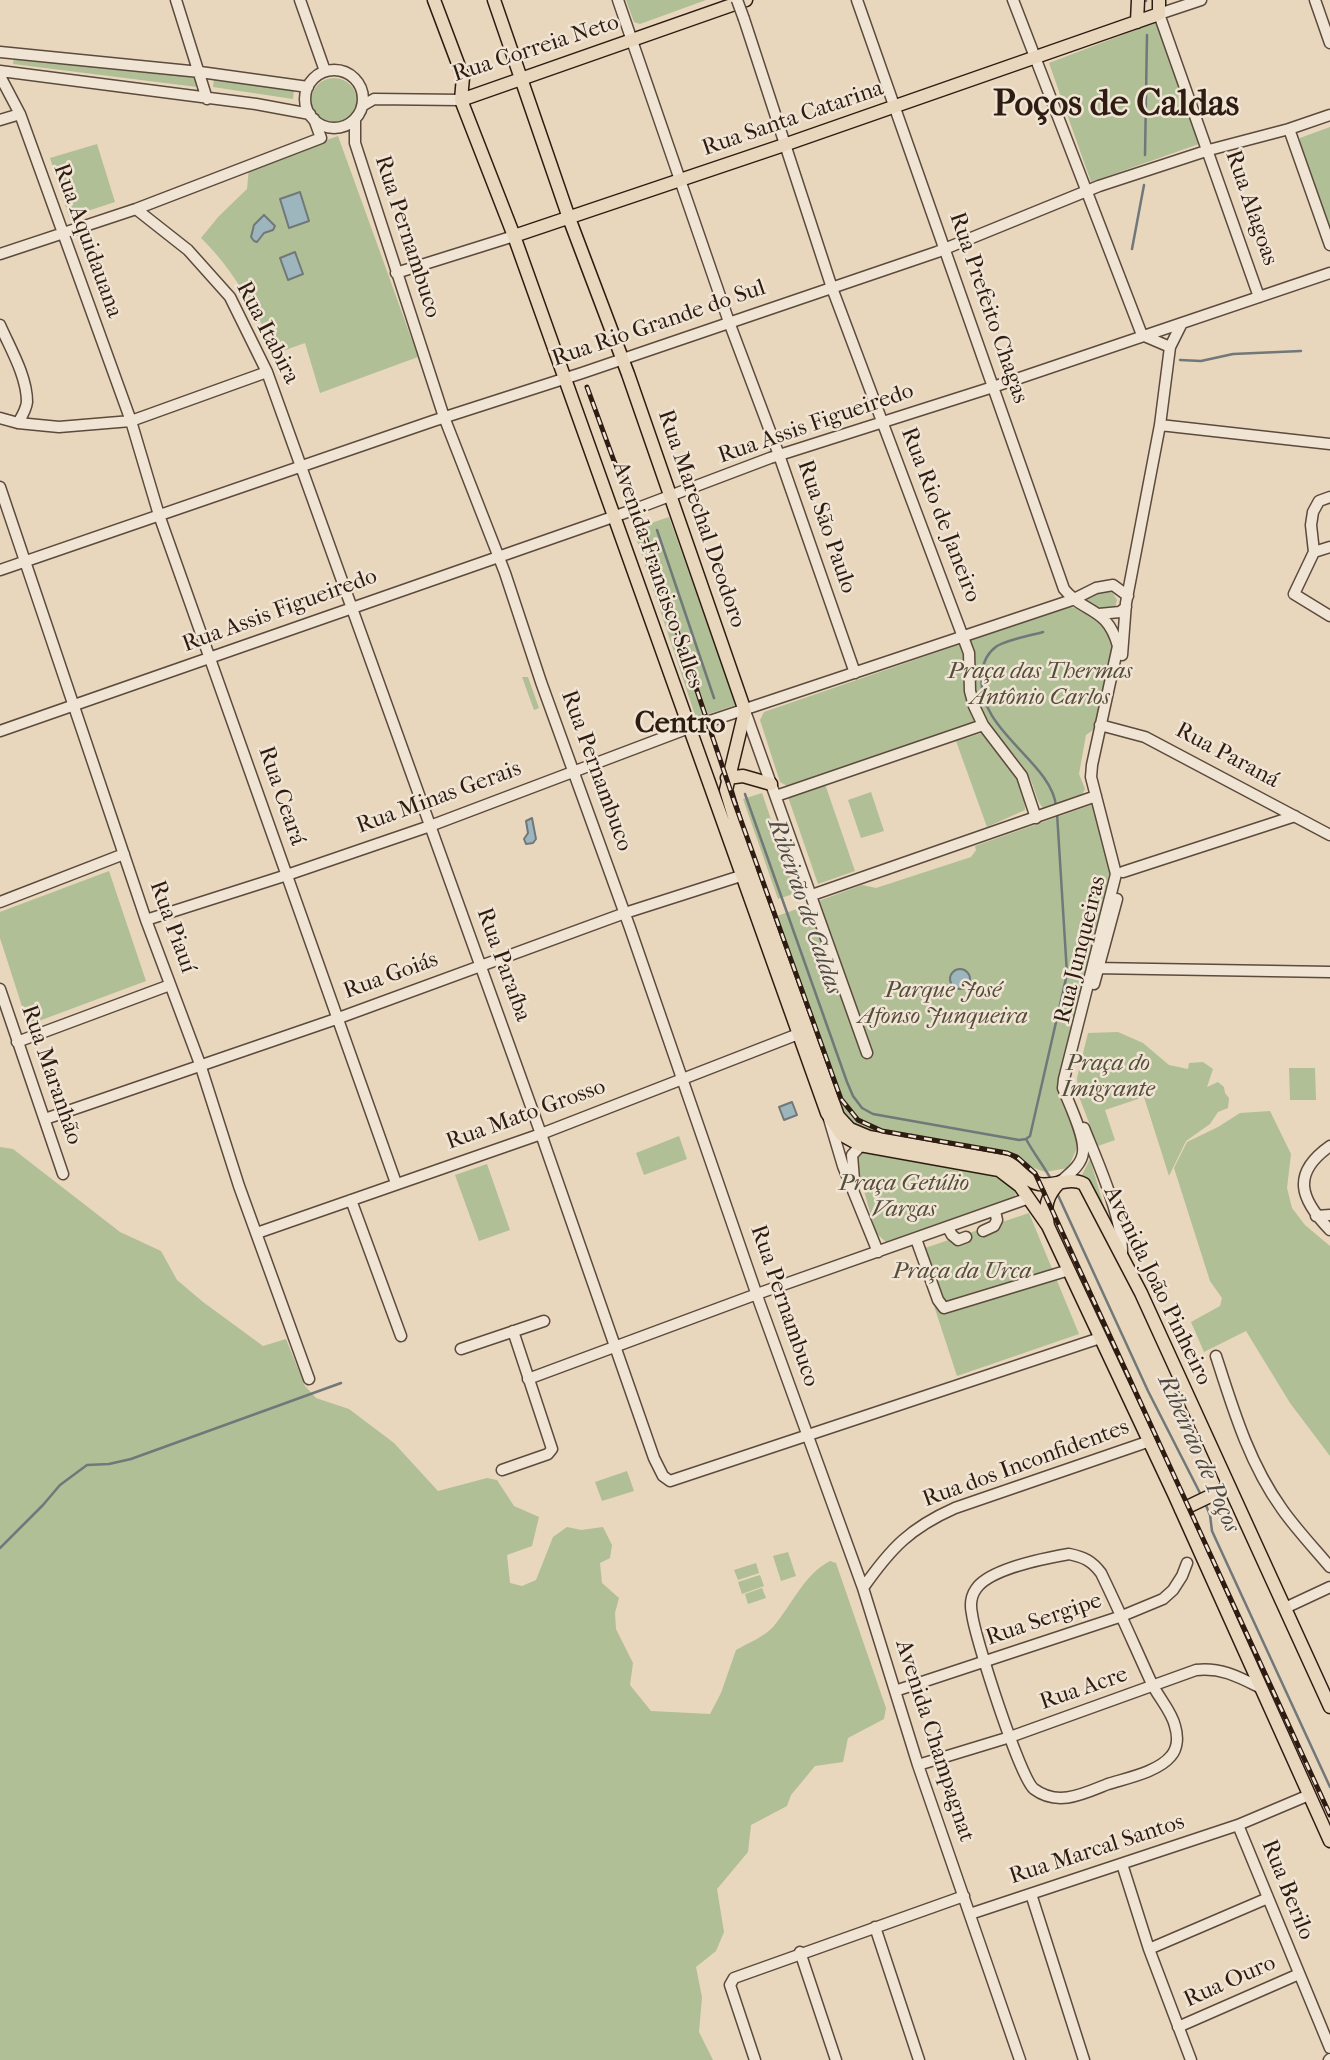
<!DOCTYPE html>
<html>
<head>
<meta charset="utf-8">
<style>
	body { margin:0 }
	canvas { display:block; background:#e8d6bd }
</style>
</head>
<body>
<canvas width="1330" height="2060"></canvas>
<script>
const g = document.querySelector('canvas').getContext('2d');
g.lineJoin = 'round';
function paint(path, color) {
  g.fillStyle = color;
  g.fill(path, 'evenodd');
}
function strokePath(path, color, width, dash) {
  g.strokeStyle = color;
  g.lineWidth = width;
  g.lineCap = dash ? 'butt' : 'round';
  g.setLineDash(dash || []);
  g.stroke(path);
}
function write(font, color, halo, rows, align = 'center') {
  g.font = font + ' "IM FELL French Canon",serif';
  g.lineWidth = 5;
  g.setLineDash([]);
  g.textBaseline = 'middle';
  g.strokeStyle = halo;
  g.fillStyle = color;
  for (const [text, x, y, turn = 0] of rows) {
    g.save();
    g.translate(x, y);
    g.rotate((+turn || 0) * Math.PI / 180);
    g.textAlign = isNaN(turn) ? turn : align;
    if (halo) g.strokeText(text, 0, 0);
    g.fillText(text, 0, 0);
    g.restore();
  }
}
paint(new Path2D(`
	M626,0h80l-66,24 -6,-2z
	M1156,22l43,122 -108,38 -42,-119z
	M14,57l179,19 4,11 -184,-23z
	M311 101a23 23 0 1 1 46 0a23 23 0 1 1-46 0Z
	M214,79l80,11 -1,9 -80,-12z
	M1330,127v104l-30,-88v-5z
	M338,136l80,221 -98,36 -15,-50 -28,10c-22,-42 -42,-82 -76,-115l18,-22 28,-27 2,-21z
	M97,144l18,58 -46,15 -19,-59z
	M669,517l67,188 -40,13 -63,-189z
	M1108,590l4,2 5,8 -2,8 -15,1 -16,-10z
	M1071,607l10,2 25,18 8,18 -18,83 -10,7 -7,39 6,15 -3,6 -37,15c-9,-8 -9,-19 -14,-29 -16,-33 -45,-49 -56,-87 -5,-18 2,-36 -4,-54z
	M958,645l7,3 10,74 -186,65 -9,-5 -20,-62 4,-8z
	M522,677h6l11,31 -5,2z
	M982,733l41,51 2,26 -38,17 -31,-86z
	M825,784l30,87 -37,13 -30,-87z
	M871,792l13,39 -23,7 -13,-38z
	M762,793l34,100 -18,6 -35,-100z
	M1091,805l5,2 14,52 -2,28 -44,174 13,87 -9,20 -23,4 -55,-20 -97,-14 -37,-11 -13,-13 -71,-196 90,-33 14,3 89,-29 6,-2 5,-7 -1,-4z
	M109,871l37,110 -118,44 -28,-87v-26z
	M1118,1032l25,11 26,22 19,4 1,-6 14,-1 10,7 -6,18 11,-5 6,5 1,6 4,5 -1,10 -10,4 -8,12 -24,17 -17,35 -25,-79 -39,13 10,30 -17,6 -20,-52 -1,-16 11,-45z
	M1289,1068h26l1,32h-26z
	M1270,1111l21,43 -4,34 5,20 13,17 25,21v210l-40,-53 -44,-72 -42,21 -13,-30 29,-16 2,-8 -12,-17 -36,-113 13,-26 31,-15 22,-14z
	M679,1136l8,23 -43,16 -8,-22z
	M0,1147l13,2 107,83 41,19 16,29 26,22 60,44 23,-7 19,47 11,12 33,11 45,34 44,48 49,-13 10,2 17,26 25,11 -7,29 -25,9 3,28 12,3 14,-6 17,-43 14,-10 14,3 22,-3 9,18 -2,13 -10,5 2,20 17,15 -4,15 1,16 17,34 -3,22 21,26 59,3 11,-21 15,-43c12,-7 28,-13 37,-23 19,-22 31,-53 57,-66l6,2 50,145 -2,11 -36,19 -5,24 -28,4 -24,29 -4,11 -36,19 -3,27 -31,37 7,43 -8,19 -20,16 6,30 -3,35 14,28h-713z
	M862,1153l129,22 20,11 5,8 -3,4 -127,44 -10,-9 -20,-70 2,-8z
	M1090,1159l20,68 -23,-47 -5,-5z
	M487,1164l23,66 -31,11 -24,-66z
	M1029,1213l50,121 -122,42 -41,-125z
	M627,1471l7,20 -32,10 -7,-19z
	M788,1552l8,24 -15,5 -8,-25z
	M756,1563l3,10 -21,7 -4,-10z
	M760,1575l4,11 -22,8 -4,-12z
	M762,1588l4,10 -18,6 -3,-10z`), '#b0bf95');
const water = new Path2D(`
	M300,192l9,29 -20,7 -9,-29z
	M264,215l11,11 -2,4 -9,3 -7,9 -3,-1 -3,-4 3,-12z
	M295,252l8,22 -15,6 -8,-22z
	M532,818l4,21 -3,4 -7,1 -2,-5 4,-6 -2,-12z
	M950 979a10 10 0 1 1 20 0a10 10 0 1 1-20 0Z
	M792,1102l5,13 -13,5 -5,-13z`);
paint(water, '#9db6bd');
strokePath(water, '#717879', 2);
strokePath(new Path2D(`
	M1146,0v1
	M1145,155l2,-120
	M1132,249l12,-64
	M1180,360l21,1 32,-7 68,-3
	M657,530l57,168
	M1043,632c-14,4 -33,7 -46,14 -10,7 -14,16 -15,27 -8,57 69,87 74,133
	M745,794l102,288 6,14 9,12 11,6 146,26 7,-1
	M1026,1139c8,15 18,27 26,42
	M1026,1139l4,-3 37,-162 -10,-161
	M1057,1193l91,198 54,106
	M1205,1503l5,12 2,16 118,256
	M0,1548l43,-43 17,-20 27,-20 22,-1 22,-5 210,-76`), '#717879', 2.5);
const minor = new Path2D(`
	M176,0l31,99
	M300,0l25,71
	M618,0l111,322 50,133 76,218
	M857,0l207,589c20,25 43,17 54,57l-26,119 -1,12 25,97 -52,205 -1,9c6,16 22,48 20,64 -1,13 -14,22 -23,30
	M1013,0l129,335
	M1201,0l-42,14 100,283
	M1315,0l15,43
	M744,19l88,269 137,365 1,38 4,15 9,19 39,51 14,42
	M0,52l200,20 108,15
	M305 99a29 29 0 1 1 58 0a29 29 0 1 1-58 0Z
	M0,71l256,33 54,10
	M0,76l20,38 111,307 28,94 237,668
	M362,106l12,-7 87,1
	M355,119v24l89,274 61,156 36,109 89,246 130,376 103,284 55,177 102,295
	M0,120l20,-6
	M1289,129l41,116
	M136,209l52,41 42,47 37,75 274,762 113,324 9,18 7,5 430,-143
	M0,254l136,-45 185,-71 -7,-19
	M396,273l118,-37
	M0,325c10,23 27,51 27,77 -1,8 -5,14 -9,21
	M1142,335l28,12
	M0,418l18,5 41,4 72,-6 136,-49
	M1160,425l170,19
	M0,487l146,433 54,144 39,122 70,193
	M1330,497l-11,4 -6,11 -2,13 3,27 -20,42 36,22
	M1314,552l16,-5
	M0,570l433,-149 149,-48 355,-121 162,-66 110,-36 80,-21 41,-14
	M1099,614l21,-2 6,-5
	M1122,655l4,-52 34,-178 10,-78 12,-24
	M745,711l122,342
	M1100,725l45,12 185,98
	M0,731l630,-220 140,-53 223,-71 337,-114
	M776,796l207,-71
	M1123,872l172,-56
	M812,895l284,-99
	M0,902l124,-48
	M146,920l141,-45 143,-49 259,-98 383,-128 24,-12 17,-3 15,11
	M1094,968l236,4
	M1094,984l23,-85
	M0,989l63,185
	M17,1042l153,-57
	M45,1119l291,-100 289,-106 125,-40
	M829,1119l14,47 35,86
	M1084,1128c14,35 39,90 38,127
	M1330,1146c-40,28 -29,54 0,84
	M854,1180l-2,-25 12,-13
	M351,1200l50,136
	M1316,1216l14,-1
	M948,1228l4,7 6,5 8,-3
	M983,1231l11,-5 3,-6 -2,-9
	M257,1233l284,-99 265,-103
	M916,1239l22,61 6,8 125,-38
	M461,1349l83,-28
	M1216,1356c17,53 33,107 66,153 14,20 32,39 48,58
	M528,1379l229,-85 272,-96
	M502,1470l46,-16 4,-5 -39,-118
	M1069,1554c15,3 23,7 32,19 18,37 34,74 51,111 7,14 20,28 23,42 3,10 3,22 -4,30 -13,16 -44,22 -63,28 -25,10 -50,23 -74,5 -14,-11 -59,-151 -62,-175 -2,-9 -1,-18 4,-25 13,-20 70,-31 93,-35z
	M863,1588c28,-40 47,-60 92,-80l192,-66
	M1285,1608l45,-21
	M895,1691l227,-75 41,-17 10,-9 9,-14 5,-13
	M918,1765l92,-28 186,-67c25,-3 43,7 65,18
	M1238,1825l92,223
	M1122,1864l27,85 42,111
	M1031,1894l53,166
	M970,1914l268,-89 71,-30
	M875,1927l44,133
	M1149,1949l119,-51
	M800,1952l36,108
	M1178,2027l121,-53
	M755,2060l-25,-75 4,-7 230,-82
	M1329,2060l1,-1`);
const major = new Path2D(`
	M434,0l29,77 -2,23 53,136 313,877 15,22 18,10 139,25 21,16 28,40
	M494,0l75,218 59,156 117,337 -19,79 25,83 87,243 12,13 19,8 138,25c12,5 19,20 32,22 16,3 30,-8 45,0l57,109 189,414
	M1137,22l1,-22
	M461,100l285,-100
	M514,236l270,-91 375,-131v-14
	M727,778l16,-2 28,8
	M1060,1182c-14,14 -16,25 -12,44l126,268 156,347
	M1181,1510l48,-23`);
strokePath(minor, '#5c4a3d', 13);
strokePath(major, '#2e1c12', 15);
strokePath(minor, '#f0e4d4', 10);
strokePath(major, '#e8d6bd', 12);
const rail = new Path2D(`
	M587,387l27,74 20,44 33,95
	M677,631l57,170 107,298 17,21 24,11 125,22 10,4 18,16 295,642`);
strokePath(rail, '#2e1c12', 5);
strokePath(rail, '#f0e4d4', 2.5, [8]);
const minorBridge = new Path2D(`
	M737,0l7,19`);
strokePath(minorBridge, '#5c4a3d', 13, []);
strokePath(minorBridge, '#f0e4d4', 10);
write('23px', '#2e1c12', '#f0e4d4', [
	["Rua Correia Neto",536,49,-18],
	["Rua Santa Catarina",793,119,-19],
	["Rua Alagoas",1251,208,71],
	["Rua Pernambuco",407,237,72],
	["Rua Aquidauana",87,241,70],
	["Rua Prefeito Chagas",988,308,71],
	["Rua Rio Grande do Sul",659,324,-19],
	["Rua Itabira",267,333,63],
	["Rua Assis Figueiredo",816,424,-19],
	["Rua Rio de Janeiro",940,515,69],
	["Rua Marechal Deodoro",701,519,71],
	["Rua São Paulo",826,527,71],
	["Avenida Francisco Salles",657,575,71],
	["Rua Assis Figueiredo",280,611,-20],
	["Rua Paraná",1227,756,28],
	["Rua Pernambuco",596,771,70],
	["Rua Ceará",281,796,71],
	["Rua Minas Gerais",439,798,-20],
	["Rua Piauí",172,927,70],
	["Rua Junqueiras",1081,950,-76],
	["Rua Paraíba",503,965,70],
	["Rua Goiás",391,976,-20],
	["Rua Maranhão",51,1075,71],
	["Rua Mato Grosso",526,1115,-20],
	["Avenida João Pinheiro",1157,1286,64],
	["Rua Pernambuco",784,1306,71],
	["Rua dos Inconfidentes",1026,1464,-20],
	["Rua Sergipe",1044,1620,-19],
	["Rua Acre",1084,1689,-19],
	["Avenida Champagnat",934,1741,72],
	["Rua Marcal Santos",1097,1850,-18],
	["Rua Berilo",1287,1890,68],
	["Rua Ouro",1230,1982,-24]
]);
write('italic 23px', '#554d39', '#f0e4d4', [
	["Praça das Thermas",1040,672],
	["Antônio Carlos",1040,698],
	["Parque José",943,991],
	["Afonso Junqueira",943,1017],
	["Praça do",1108,1064],
	["Imigrante",1108,1090],
	["Praça Getúlio",904,1184],
	["Vargas",904,1210],
	["Praça da Urca",962,1272]
]);
write('italic 24px', '#4f4a45', '#f0e4d4', [
	["Ribeirão de Caldas",804,907,71],
	["Ribeirão de Poços",1198,1454,66]
]);
write('bold 30px', '#2e1c12', '#f0e4d4', [
	["Centro",680,725]
]);
write('bold 37px', '#2e1c12', '#f0e4d4', [
	["Poços de Caldas",1116,106]
]);
</script>
</body>
</html>
